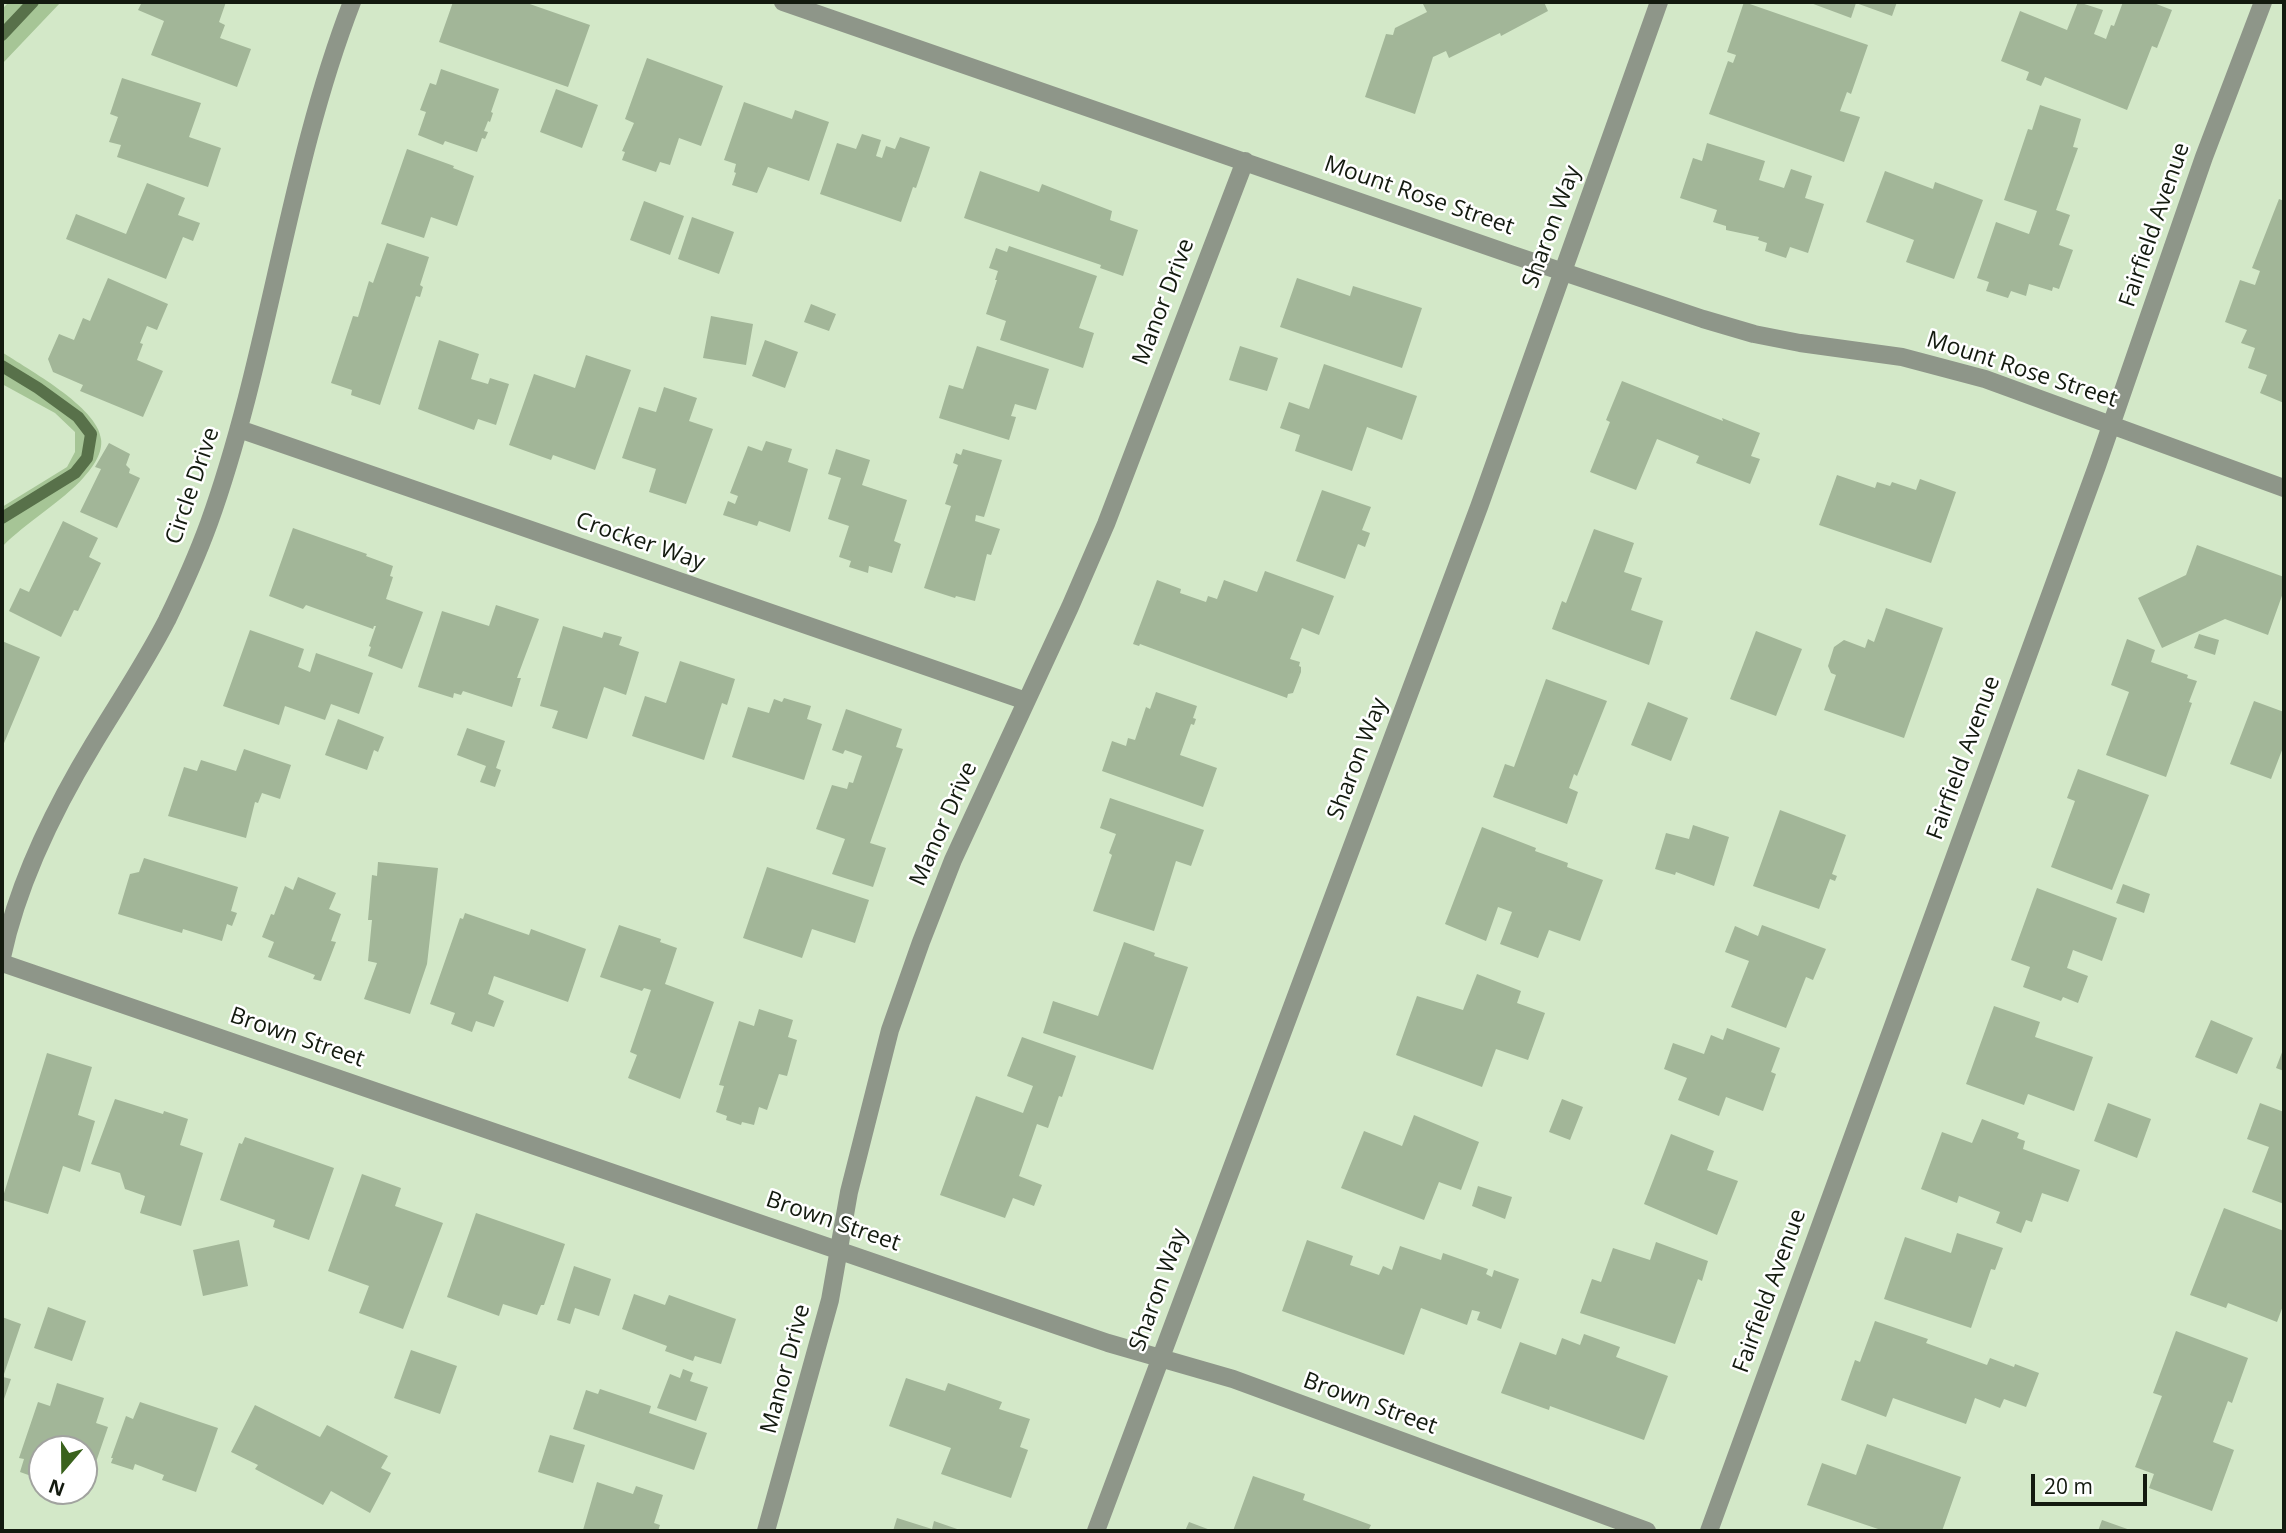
<!DOCTYPE html>
<html>
<head>
<meta charset="utf-8">
<style>
	body { margin:0 }
	#map { position:relative; width:2286px; height:1533px; overflow:hidden; background:#d3e8c8; font-family:"Open Sans",sans-serif }
	canvas { display:block }
	.frame { position:absolute; inset:0; border:4px solid #131a0f; pointer-events:none }
	.north { position:absolute; left:28px; top:1435px; width:70px; height:70px; box-sizing:border-box; background:#fff; border:2px solid #a1a39f; border-radius:50%; rotate:200deg; font-size:19px; font-weight:700; line-height:28px; text-align:center; color:#131a0f }
	.north::after { content:''; display:block; margin:auto; width:24px; height:32px; background:#3a621d; clip-path:polygon(50% 0,100% 100%,50% 72%,0 100%) }
	.scale { position:absolute; left:2031px; top:1474px; width:116px; height:32px; box-sizing:border-box; border:4px solid #131a0f; border-top:0; padding-left:9px; font-size:21px; line-height:24px; white-space:nowrap; color:#131a0f; -webkit-text-stroke:5px #fff; paint-order:stroke }
</style>
</head>
<body>
<div id="map">
<canvas width="2286" height="1533"></canvas>
<div class="frame"></div>
<div class="north">N</div>
<div class="scale">20 m</div>
</div>
<script>
const g = document.querySelector('canvas').getContext('2d');
g.lineJoin = 'round';
function paint(path, color) {
  g.fillStyle = color;
  g.fill(path, 'evenodd');
}
function strokePath(path, color, width, dash) {
  g.strokeStyle = color;
  g.lineWidth = width;
  g.lineCap = dash ? 'butt' : 'round';
  g.setLineDash(dash || []);
  g.stroke(path);
}
function write(font, color, halo, rows, align = 'center') {
  g.font = font + ' "Open Sans",sans-serif';
  g.lineWidth = 5;
  g.setLineDash([]);
  g.textBaseline = 'middle';
  g.strokeStyle = halo;
  g.fillStyle = color;
  for (const [text, x, y, turn = 0] of rows) {
    g.save();
    g.translate(x, y);
    g.rotate((+turn || 0) * Math.PI / 180);
    g.textAlign = isNaN(turn) ? turn : align;
    if (halo) g.strokeText(text, 0, 0);
    g.fillText(text, 0, 0);
    g.restore();
  }
}
paint(new Path2D(`
	M9,2h52l-59,62v-55z
	M2,352c25,17 96,55 99,87 2,14 -8,28 -17,38 -22,25 -58,45 -82,70v-40l65,-40 8,-15v-20l-20,-19 -53,-29z`), '#a6c596');
strokePath(new Path2D(`
	M2,35l31,-33
	M2,366l36,22 40,29 13,17 -4,24 -12,15 -73,45`), '#58714a', 12);
paint(new Path2D(`
	M142,2h84l-7,20 6,3 -5,13 31,11 -14,38 -86,-32 13,-34 -26,-11z
	M453,2h71l66,23 -22,62 -129,-45z
	M1422,2h122l4,9 -47,25 -1,-3 -51,25 -3,-7 -13,6 -18,57 -50,-17 21,-63 7,1 2,-7 32,-16z
	M1744,2l124,43 -17,49 -4,-2 -7,19 20,6 -16,45 -135,-48 19,-53 5,2 3,-8 -9,-3z
	M1808,2h89l-5,14 -36,-13 -5,15z
	M2078,2l25,8 -9,24 12,5 5,-14 3,1 9,-24h28l21,8 -15,38 -5,-2 -25,64 -82,-33 -4,9 -15,-6 3,-8 -28,-11 19,-50 47,19z
	M647,58l76,28 -22,60 -22,-8 -9,27 -10,-3 -4,10 -34,-12 3,-8 -3,-1 12,-28 -9,-4z
	M441,69l58,20 -8,23 2,1 -3,9 -2,-1 -4,10 4,1 -3,7 -3,-1 -5,14 -32,-11 -2,4 -25,-10 8,-23 -6,-2 10,-27 6,2z
	M122,78l79,25 -12,34 32,11 -13,39 -91,-30 4,-12 -12,-3 9,-25 -8,-3z
	M556,89l42,16 -16,43 -42,-16z
	M744,102l48,17 3,-9 34,12 -20,59 -41,-14 -11,26 -25,-8 4,-12 -2,-1 2,-8 -12,-4z
	M2040,105l41,14 -8,28 5,1 -22,62 14,5 -11,30 14,5 -14,39 -6,-2 -1,4 -23,-7 -3,12 -15,-5 -3,7 -22,-7 3,-9 -12,-4 19,-56 33,12 8,-23 -33,-11 24,-71 4,1z
	M862,134l19,6 -5,16 6,2 4,-12 9,3 5,-12 30,10 -14,41 -3,-1 -12,35 -81,-28 17,-51 19,6z
	M1707,143l58,18 -6,19 25,8 7,-19 21,7 -7,22 19,6 -16,49 -18,-6 -4,11 -21,-7 2,-8 -9,-3 1,-3 -33,-7v-4l-13,-4 4,-12 -37,-12 13,-40 9,3z
	M407,149l47,17 -1,2 21,8 -17,50 -26,-9 -7,21 -43,-14z
	M980,171l59,21 3,-8 70,27 -2,9 28,10 -15,46 -23,-8 1,-3 -137,-47z
	M1885,171l48,18 2,-7 48,18 -29,79 -48,-17 8,-22 -48,-18z
	M147,183l38,15 -7,17 22,8 -7,18 -10,-4 -17,42 -100,-40 10,-25 50,20z
	M2279,199l5,2v202l-24,-10 7,-18 -19,-7 7,-20 -14,-5 6,-13 -22,-8 15,-42 15,5 5,-14 -8,-3z
	M644,201l40,15 -14,39 -40,-15z
	M692,217l42,15 -15,42 -41,-15z
	M387,243l42,14 -9,28 3,2 -3,10 -4,-1 -36,109 -29,-10 1,-5 -21,-7 22,-67 5,1 11,-36 4,2z
	M1009,246l88,30 -18,52 15,5 -11,35 -83,-28 6,-19 -20,-7 11,-34h-2l3,-9 -9,-3 7,-20 11,4z
	M108,278l60,26 -11,26 -10,-4 -7,17 3,1 -6,16 26,11 -20,46 -63,-26 3,-6 -30,-13 -5,-13 11,-25 15,6 9,-22 7,3z
	M1297,278l53,18 3,-10 69,22 -20,60 -122,-41z
	M811,304l25,10 -7,17 -25,-9z
	M711,316l42,8 -7,41 -43,-7z
	M439,340l40,14 -8,25 17,5 2,-6 19,6 -13,41 -18,-6 -4,11 -56,-21z
	M765,340l33,12 -13,36 -33,-12z
	M977,346l72,23 -13,41 -21,-6 -4,12 5,1 -7,23 -70,-22 10,-33 14,4z
	M1240,346l38,12 -11,33 -38,-11z
	M586,355l45,15 -36,100 -42,-15 -2,5 -42,-15 25,-71 41,14z
	M1324,364l93,32 -15,44 -35,-13 -15,44 -57,-20 5,-16 -20,-7 9,-26 20,7z
	M1622,381l101,40 -1,-3 38,15 -9,23 9,3 -10,25 -54,-21 3,-7 -42,-17 -21,51 -46,-18 20,-50 -4,-2z
	M664,387l33,11 -8,23 24,8 -27,75 -37,-12 7,-23 -34,-11 17,-51 17,5z
	M766,441l26,8 -4,13 20,7 -18,63 -31,-11 -2,5 -34,-11 5,-14 7,3 3,-8 -8,-3 18,-47 14,5z
	M109,443l21,11 -4,11 4,4 -1,4 11,5 -23,50 -37,-16 21,-43 -6,-2z
	M836,449l34,11 -8,25 45,15 -13,41 7,3 -9,29 -23,-7 -1,7 -19,-6 2,-6 -12,-4 10,-31 -21,-7 13,-41 -13,-4z
	M963,449l39,11 -18,57 -8,-2 -1,6 25,8 -9,26 -4,-1 -12,47 -19,-5 -1,2 -31,-10 27,-82 -6,-2 13,-39 -5,-2 3,-10 5,2z
	M1837,475l38,13 2,-6 13,4 2,-4 24,8 4,-11 36,13 -25,71 -112,-38z
	M1322,490l49,17 -9,23 8,3 -5,14 -7,-3 -13,35 -49,-18z
	M63,521l35,17 -9,19 12,6 -23,48 -4,-1 -13,27 -52,-26 11,-23 9,4z
	M293,528l74,26 -1,2 27,10 -3,10 3,1 -7,22 37,13 -21,57 -34,-13 3,-9 -2,-1 7,-20h-2l-1,3 -67,-24 -3,4 -34,-13z
	M1594,529l40,14 -10,29 18,6 -11,32 32,11 -14,44 -97,-36 10,-28 4,2z
	M2197,545l87,32v13l-16,45 -43,-16 -63,29 -24,-50 48,-23z
	M1265,571l69,25 -15,39 -17,-7 -12,31 10,3 -1,4 2,1v5l-8,21 -5,1 -1,4 -147,-54 -1,2 -6,-2 24,-64 24,9 -1,4 26,9 2,-6 9,3 7,-19 33,12z
	M496,605l43,14 -22,59h4l-9,29 -49,-16 -2,4 -7,-2 -1,5 -35,-11 24,-76 47,15z
	M1886,608l57,20 -39,110 -80,-28 12,-35 -5,-2 -3,-7 6,-19 10,-7 21,8 3,-9 6,3z
	M563,626l39,12 2,-6 18,5 -3,8 20,7 -13,43 -22,-8 -17,52 -35,-11 6,-17 -18,-5z
	M250,630l54,19 -6,18 12,5 6,-19 57,20 -14,41 -28,-10 -6,16 -40,-14 -6,19 -56,-19z
	M1756,631l46,18 -26,67 -46,-17z
	M2199,634l20,6 -4,15 -21,-7z
	M2127,639l28,11 -4,12 37,13 -1,3 10,3 -8,21 3,1 -26,74 -60,-22 23,-63 -18,-7z
	M2,641l38,16 -38,91z
	M680,661l55,18 -8,26 -5,-2 -18,57 -72,-24 13,-40 21,7z
	M1546,679l61,22 -30,75 -3,-2 -5,14 9,4 -11,32 -74,-27 12,-33 9,3z
	M1156,692l41,14 -4,12 3,1 -2,6 -3,-1 -11,31 37,13 -14,39 -101,-36 10,-30 14,5 2,-8 7,2 11,-33 4,2z
	M784,698l27,8 -4,13 15,5 -18,56 -72,-23 16,-50 21,6 5,-14 8,3z
	M2254,701l30,11v33l-13,34 -41,-15z
	M1648,702l40,16 -17,43 -40,-16z
	M846,709l56,20 -6,18 7,2 -33,94 16,5 -13,39 -41,-13 13,-35 -29,-10 16,-44 15,4 2,-7 4,1 9,-27 -17,-6 -2,4 -11,-4z
	M338,719l46,18 -6,15 -4,-2 -7,20 -42,-15z
	M467,728l38,13 -9,27 5,2 -6,17 -15,-5 6,-16 -29,-11z
	M244,749l47,16 -11,34 -18,-6 -4,10 -3,-1 -9,36 -78,-22 16,-49 13,4 4,-11 35,11z
	M2078,769l71,26 -37,95 -61,-23 24,-66 -8,-3z
	M1110,798l94,32 -13,36 -15,-5 -22,70 -61,-20 19,-56 -3,-2 7,-19 -16,-6z
	M1780,810l66,25 -14,39 5,2 -2,5 -5,-2 -11,30 -66,-23z
	M1693,825l36,12 -15,49 -38,-14 -1,3 -20,-6 11,-36 23,6z
	M1482,827l54,21 -1,3 33,12 -1,4 36,13 -23,61 -31,-11 -11,28 -38,-14 12,-32 -14,-5 -12,34 -41,-17z
	M144,858l94,29 -7,24 6,2 -5,13 -5,-2 -5,17 -39,-12 -1,4 -64,-19 12,-40 9,-2z
	M378,862l60,6 -11,96 -17,50 -46,-15 13,-36 -9,-2 4,-41h-4l4,-45 5,1z
	M767,867l102,33 -14,43 -43,-14 -10,29 -59,-20z
	M298,877l38,16 -7,16 12,5 -10,27 5,1 -15,39 -8,-2 2,-4 -47,-18 6,-15 -12,-5 9,-23 3,1 11,-29 8,4z
	M2123,884l27,10 -6,19 -28,-10z
	M2037,888l80,30 -15,43 -29,-11 -6,18 21,8 -10,27 -15,-6 -2,4 -38,-14 7,-20 -19,-7z
	M465,913l64,22 2,-6 55,20 -18,53 -74,-26 -6,18 16,7 -10,26 -18,-6 -4,11 -21,-8 4,-11 -25,-9 30,-86 3,1z
	M619,925l42,14 -1,3 17,6 -12,36 49,18 -34,97 -52,-21 9,-23 -7,-3 21,-62 -7,-2 -2,3 -42,-14z
	M1762,925l64,24 -13,31 -7,-3 -20,51 -55,-21 18,-46 -24,-9 10,-26 23,10z
	M1124,942l31,11 -1,3 34,11 -35,103 -110,-37 10,-32 45,15z
	M1477,974l44,17 -4,12 28,10 -17,47 -32,-11 -14,38 -86,-32 21,-59 46,14z
	M1994,1006l46,16 -5,15 58,20 -19,54 -46,-17 -4,11 -58,-21z
	M759,1009l34,11 -5,17 9,3 -10,36 -8,-2 -12,36 -8,-3 -5,18 -12,-3 -1,3 -15,-5 1,-4 -11,-4 8,-26 -5,-1 20,-64 15,5z
	M2211,1020l42,18 -16,36 -42,-17z
	M1727,1028l53,20 -9,24 5,2 -13,37 -37,-14 -7,19 -41,-16 9,-22 -23,-9 9,-26 31,11 7,-19 12,5z
	M1022,1037l54,19 -14,41 -3,-1 -11,32 -11,-4 -18,52 23,9 -8,21 -21,-8 -8,20 -65,-23 36,-99 47,17 10,-27 -26,-10z
	M2284,1047v24l-8,-3z
	M47,1053l45,14 -14,48 17,6 -15,51 -17,-6 -15,48 -46,-14z
	M115,1099l48,15 1,-3 24,8 -8,26 23,8 -22,73 -41,-13 5,-17 -20,-7 -5,-16 -29,-9z
	M1562,1099l21,8 -13,33 -21,-8z
	M2108,1103l43,16 -14,39 -43,-17z
	M2260,1103l24,9v92l-32,-12 17,-45 -22,-8z
	M1414,1115l65,27 -18,48 -22,-8 -15,38 -83,-32 23,-57 38,15z
	M1982,1119l37,14 -2,5 8,3 -2,8 57,21 -12,32 -26,-9 -10,29 -6,-2 -5,13 -25,-10 4,-11 -41,-16 -2,7 -36,-14 21,-57 30,11z
	M1671,1134l43,17 -7,19 31,11 -21,54 -73,-31z
	M245,1137l89,31 -25,72 -36,-13 2,-7 -55,-20 19,-57 3,1z
	M362,1174l39,14 -6,18 48,17 -40,106 -44,-16 10,-27 -41,-15z
	M1478,1186l34,11 -7,22 -33,-13z
	M2224,1208l60,23v72l-7,19 -49,-19 -2,5 -36,-13z
	M476,1213l89,31 -21,61h-3l-4,10 -34,-11 -4,12 -52,-19z
	M1957,1233l46,15 -8,22 -4,-1 -20,59 -87,-29 21,-62 46,16z
	M239,1240l9,46 -45,10 -10,-46z
	M1307,1240l46,16 -3,9 29,10 4,-9 9,4 8,-24 41,14 2,-7 45,16 -2,5 6,3 2,-7 25,9 -18,50 -24,-9 3,-8 -8,-2 -5,15 -46,-17 -17,47 -122,-44z
	M1656,1242l52,19 -6,20 -4,-2 -23,65 -95,-31 12,-34 9,3 12,-34 37,12z
	M574,1266l37,13 -12,37 -24,-8 -5,16 -13,-4z
	M634,1294l31,11 4,-10 67,24 -15,45 -26,-8 -2,5 -28,-10 2,-5 -45,-17z
	M48,1307l38,14 -14,40 -38,-13z
	M2,1317l19,7 -18,53 8,2 -9,26z
	M1875,1321l53,18 -2,4 61,22 3,-7 24,9 1,-3 24,9 -13,34 -22,-8 -4,9 -25,-10 -9,26 -73,-26 -7,19 -45,-17 14,-40 5,2z
	M2176,1331l72,27 -16,45 -4,-2 -15,41 21,8 -22,61 -63,-23 5,-14 -19,-7 27,-71 -9,-3z
	M1584,1334l36,13 -4,10 52,19 -24,64 -94,-34 -1,4 -48,-17 19,-51 36,13 6,-17 18,7z
	M411,1350l46,16 -17,48 -46,-16z
	M683,1369l10,4 -3,8 18,6 -12,34 -39,-13 13,-34 10,4z
	M906,1378l39,13 3,-8 54,19 -3,7 31,10 -10,28 8,3 -17,48 -70,-24 10,-26 -62,-22z
	M57,1383l47,15 -8,25 12,4 -24,70v-3l-8,-3h8v-42h-42v35l-9,-3 1,-4 -14,-5 4,-13 -5,-1 19,-56 12,4z
	M600,1389l51,17 -2,7 58,20 -13,37 -121,-41 13,-39 12,4z
	M140,1402l78,26 -22,64 -34,-12 2,-5 -29,-11 -2,6 -22,-7 2,-5h-2l15,-42 7,3z
	M255,1405l65,32 7,-12 61,31 -7,12 10,5 -21,40 -39,-22 -8,14 -68,-36 3,-4 -27,-13z
	M550,1435l35,10 -12,38 -35,-11z
	M1867,1444l94,33 -19,54h-58l-77,-26 15,-42 34,12z
	M1253,1476l52,18 -2,6 68,25 -3,6h-135z
	M597,1482l36,12 3,-8 27,9 -9,28 6,2 -2,6 -75,-1z
	M897,1518l35,11 2,-8 29,10h-70z
	M2102,1520l31,11h-35z
	M1189,1522l24,9h-28z`), '#a2b698');
strokePath(new Path2D(`
	M783,2l727,252 193,65 51,15 46,9 102,14 83,22 299,109
	M239,429l787,272
	M2,957c16,-75 52,-148 92,-214 24,-40 51,-80 73,-123 15,-31 30,-64 42,-97 61,-170 78,-353 143,-521
	M2,963l1106,380 125,36 414,152
	M766,1531l64,-231 19,-108 41,-162 31,-88 32,-82 117,-253 36,-83 139,-363
	M1096,1531l383,-1024 180,-505
	M1709,1531l388,-1065 107,-309 59,-155`), '#8e9689', 18);
write('23px', '#131a0f', '#fff', [
	["Mount Rose Street",1419,196,19],
	["Fairfield Avenue",2155,225,-71],
	["Sharon Way",1552,227,-70],
	["Manor Drive",1164,302,-69],
	["Mount Rose Street",2022,370,18],
	["Circle Drive",193,486,-71],
	["Crocker Way",640,542,19],
	["Fairfield Avenue",1964,758,-70],
	["Sharon Way",1358,759,-69],
	["Manor Drive",944,824,-66],
	["Brown Street",297,1038,19],
	["Brown Street",833,1222,19],
	["Sharon Way",1159,1290,-70],
	["Fairfield Avenue",1770,1291,-70],
	["Manor Drive",786,1369,-75],
	["Brown Street",1370,1404,20]
]);
</script>
</body>
</html>
